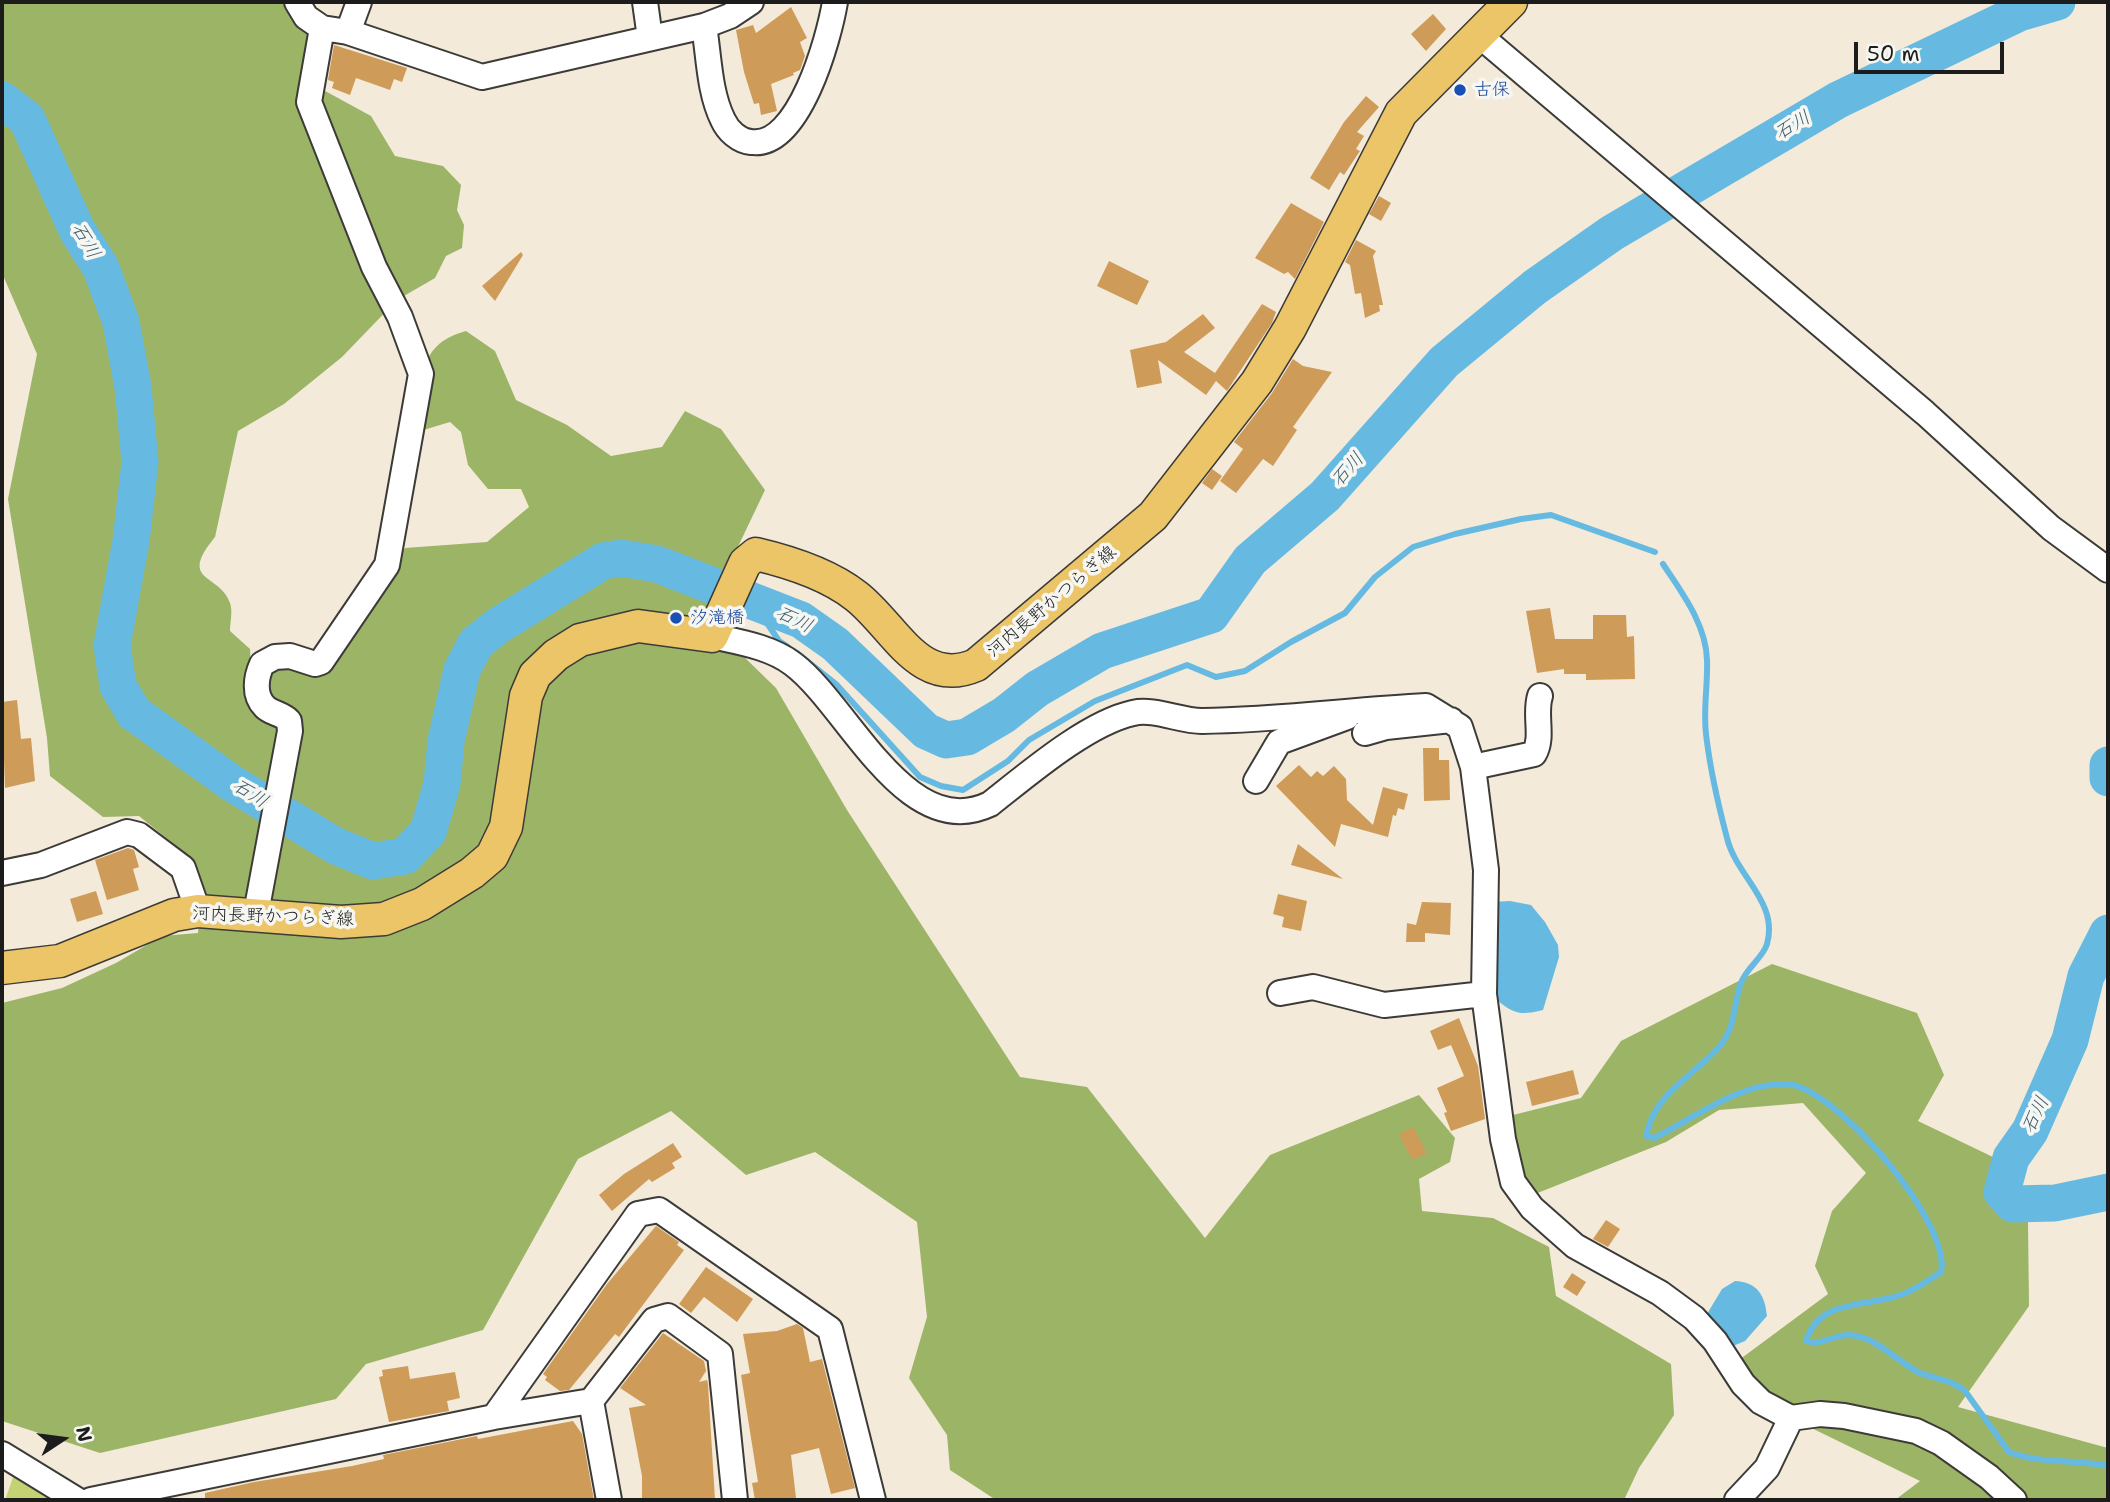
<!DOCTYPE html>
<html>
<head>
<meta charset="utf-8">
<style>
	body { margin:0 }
	#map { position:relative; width:2110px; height:1502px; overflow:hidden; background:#f3eada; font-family:"Shantell Sans",sans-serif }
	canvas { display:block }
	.frame { position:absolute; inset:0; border:4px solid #1c1c1c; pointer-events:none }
	.north { position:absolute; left:28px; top:1404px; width:70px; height:70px; -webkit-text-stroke:5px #f6f6f2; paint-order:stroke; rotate:77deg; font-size:19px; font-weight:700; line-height:28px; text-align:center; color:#1c1c1c }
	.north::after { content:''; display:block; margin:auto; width:24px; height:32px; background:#1c1c1c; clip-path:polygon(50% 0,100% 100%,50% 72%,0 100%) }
	.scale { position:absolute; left:1854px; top:42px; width:150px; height:32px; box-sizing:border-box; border:4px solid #1c1c1c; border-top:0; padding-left:9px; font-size:21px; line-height:24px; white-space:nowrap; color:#1c1c1c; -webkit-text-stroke:5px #f6f6f2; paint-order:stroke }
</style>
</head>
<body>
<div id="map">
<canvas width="2110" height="1502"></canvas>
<div class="frame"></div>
<div class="north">N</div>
<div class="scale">50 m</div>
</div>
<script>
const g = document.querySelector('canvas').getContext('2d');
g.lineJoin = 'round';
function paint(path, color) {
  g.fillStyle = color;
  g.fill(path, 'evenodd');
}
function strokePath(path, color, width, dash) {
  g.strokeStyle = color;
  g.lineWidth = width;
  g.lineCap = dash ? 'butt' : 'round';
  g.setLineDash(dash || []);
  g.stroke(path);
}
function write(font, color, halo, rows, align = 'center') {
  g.font = font + ' "Shantell Sans","Klee One",sans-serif';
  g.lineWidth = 7;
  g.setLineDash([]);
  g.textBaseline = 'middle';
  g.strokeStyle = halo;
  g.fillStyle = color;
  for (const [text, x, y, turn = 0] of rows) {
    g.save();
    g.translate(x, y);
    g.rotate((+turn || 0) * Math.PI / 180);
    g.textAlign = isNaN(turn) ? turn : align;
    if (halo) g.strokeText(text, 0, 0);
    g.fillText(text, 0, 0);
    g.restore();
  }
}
paint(new Path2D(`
	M16,1469l39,31h-50z`), '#c5d273');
paint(new Path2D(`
	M2,2h283l28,31 -8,47 66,36 24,40 48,10 18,19 -4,25 7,15 -2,23 -16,8 -11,22 -38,22 -55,57 -58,47 -46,27 -23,106c-38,46 5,36 15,66 3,8 0,20 0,28l20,18 1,17 79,4 41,-62 34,-60 82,-6 42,-35 -8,-18h-33l-20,-24 -7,-33 -11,-10 -30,9c3,-45 -7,-86 46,-100l29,20 21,49 51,25 44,31 51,-9 23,-36 36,18 44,61 -61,128 72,70 71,122 173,267 67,10 118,151 65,-83 149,-60 36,43 -5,24 -31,17 3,32 71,7 56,29 7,49 115,68 3,51 -35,53 -15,32h-628l-46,-30 -3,-35 -38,-57 18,-61 -10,-95 -102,-70 -69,23 -75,-64 -93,48 -95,171 -117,34 -30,35 -236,54 -98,-32v-418l60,-15 54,-25 46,-27 36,-3 3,-54 -11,-22 -51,-41 -36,1 -53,-41 -3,-38 -39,-239 29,-145 -35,-81z
	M1772,964l145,49 27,62 -26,46 77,37 33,64 1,84 -71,101 150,41v52h-213l25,-19 -129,-63 -18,-16 -34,-42 89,-66 -13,-28 17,-55 34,-38 -63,-70 -84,7 -53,32 -136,54 -13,-20 -8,-60 72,-18 40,-57z`), '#9cb465');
paint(new Path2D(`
	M1510,901l21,4 14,17 13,23 1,12 -16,53c-20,5 -28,5 -45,-9l-6,-47v-52z
	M1735,1281c22,1 30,14 32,35l-22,25 -19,8 -22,-30 18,-30z`), '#66bae2');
strokePath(new Path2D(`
	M1663,564c19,29 43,60 44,96 1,25 -4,49 -1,74 4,35 12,70 21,104 9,38 52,64 40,106 -4,14 -21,24 -26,39 -8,22 -5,45 -22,64 -26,29 -65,47 -73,89l8,2c39,-19 86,-56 132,-54 48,1 166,139 155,188 -12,8 -24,17 -38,22 -35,14 -83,3 -97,47 15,5 27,-6 42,-6 27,0 49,27 72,38 16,6 32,7 45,18l44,61c30,12 67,7 99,14
	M751,599l28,42 9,6
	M797,653l39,31 84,93 21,9 22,4 45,-29 21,-21 66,-39 92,-36 29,12 29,-6 46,-29 54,-29 30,-36 38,-30 42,-13 66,-15 30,-4 104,37`), '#66bae2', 6);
strokePath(new Path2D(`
	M2,100l25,19 50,111 24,38 20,54 12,65 7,75 -9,79 -19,104 6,41 16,27 99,71 103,62 37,15 32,-5 23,-24 14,-48 4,-43 16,-71 14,-27 23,-18 104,-64 18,-3 36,6 144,56 34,24 91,87 20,9 21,-3 37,-22 33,-26 65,-38 109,-36 39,-55 75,-64 119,-134 91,-75 77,-54 226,-133 181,-87 38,-11
	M2108,765v13
	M2108,933l-22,43 -16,64 -40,91 -19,27 -9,34 11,12 42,-1 53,-11`), '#66bae2', 37);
paint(new Path2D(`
	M791,7l16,31 -7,4 5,14 -5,14 -7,3 1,2 -23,9 6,27 -16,4 -2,-12 -5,1 -10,-32 -8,-42 17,-5 3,8z
	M1433,14l13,15 -20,22 -15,-17z
	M334,45l73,23 -5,14 -8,-3 -4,11 -34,-12 -6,17 -18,-7 2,-6 -6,-2z
	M1366,96l13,11 -22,25 7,4 -8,13 4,2 -16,24 -4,-3 -11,18 -19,-12 34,-56z
	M1379,196l12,7 -10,18 -12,-7z
	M1291,203l33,19 -29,57 -7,-7 -4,2 -29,-16z
	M1356,240l20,11 -3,5 10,49h-4l1,6 -15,7 -4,-25 -6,1 -5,-29 -5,-3z
	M521,252l2,3 -28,46 -13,-15z
	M1109,261l40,20 -12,24 -40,-19z
	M1262,304l14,8 -4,11 -45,68 -11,-10 -10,14 -48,-35 4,23 -25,5 -7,-38 36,-8 37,-28 12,14 -31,24 31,21z
	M1293,359l10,7 29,6 -39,55 4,3 -24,36 -10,-7 -27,34 -16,-12 23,-32 -9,-7 38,-49z
	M1212,469l10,7 -10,14 -10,-7z
	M1550,608l5,31h38v-24h33l1,22 7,-1 1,43 -49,1v-6h-22v-5l-27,4 -11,-62z
	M17,700l4,39 10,-1 4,43 -30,7 -3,-86z
	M1423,748h16v12h10l1,40 -26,1z
	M1299,765l12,12 6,-6 6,5 11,-10 12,13 1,21 26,25 10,-38 25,7 -4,16 -6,-2 -2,8 -3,-1 -5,22 -47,-13 -6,23 -59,-61z
	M1298,844l45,35 -52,-14z
	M128,848l6,2 5,17 -6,2 6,21 -32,10 -12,-40z
	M96,891l7,23 -26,8 -7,-23z
	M1278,894l29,7 -6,30 -19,-4 2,-10 -11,-3z
	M1422,902l29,1 -1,32 -25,-2v9h-19l1,-19 9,2z
	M1459,1018l19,48 7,53 -34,12 -7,-18 3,-1 -10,-24 27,-12 -13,-31 -13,5 -8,-19z
	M1573,1070l6,24 -47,12 -6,-24z
	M1413,1127l14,26 -15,7 -13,-26z
	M673,1143l9,14 -10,6 3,5 -23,14 -3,-3 -37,32 -13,-16 25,-21z
	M1606,1220l14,9 -12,18 -15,-8z
	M656,1226l23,16 -2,3 7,5 -65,87 -4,-3 -46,56 -9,1 -15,-11 2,-3 -4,-3 64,-90z
	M706,1267l47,32 -16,23 -33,-25 -13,16 -12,-9z
	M1572,1273l14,9 -9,14 -14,-9z
	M797,1324l6,4 7,34 12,-3 33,129 -24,6 -12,-46 -28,7 5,43 -41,2 -3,-17 6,-1 -17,-107 9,-2 -7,-39 34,-3z
	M663,1333l41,28 2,10 -7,11 8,-2 1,4 7,116h-73v-24l-13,-68 17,-3 -26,-17z
	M408,1366l2,13 45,-7 5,26 -13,3 2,10 -60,11 -10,-45 4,-1 -1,-6z
	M573,1421l9,13 12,66h-389v-7l49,-11 98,-16 32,-7 -1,-4 94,-19 1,3z`), '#ce9b58');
const minor = new Path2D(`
	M297,2l9,15 16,11 26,4 134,45 222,-51 26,-10 21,-14
	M645,2l5,36
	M704,26c5,30 5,66 19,94 5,11 16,21 28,22 48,7 78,-104 84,-140
	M348,32l11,-30
	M1479,35l446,378 126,115 57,42
	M712,636c27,6 59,11 81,28 55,41 113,180 197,140 37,-29 97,-81 143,-91 21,-5 47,8 69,8 74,-1 150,-11 224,-15l34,21 13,40 13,103 -2,124 19,145 10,43 19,26 43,38 85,47 34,25 21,23 28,43 18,18 30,16 29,-4 24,2 72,15 25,12 48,34 25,23
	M1365,733l21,-6 65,-7
	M1473,767l61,-13c10,-17 0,-39 6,-58
	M1256,781l23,-39 68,-25
	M2,873l39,-8 86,-33 12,3 44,33 15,43
	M256,913l34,-182 -1,-10c-6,-7 -18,-8 -24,-14 -12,-12 -9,-30 -3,-43l13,-7 15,-1 25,8 6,-2 66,-97 34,-191 -21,-57 -26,-50 -65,-165 13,-74
	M1280,993l33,-6 71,18 100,-11
	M591,1401l18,99
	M494,1417l144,-203 21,-4 171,119 43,171
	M2,1454l75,46
	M91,1500l403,-83 97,-16 63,-81 14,-4 52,38 15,146
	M1737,1500l30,-32 24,-50`);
const major = new Path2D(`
	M2,968l58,-7 114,-46 24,-4 143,11 43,-3 38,-15 50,-31 20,-17 14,-29 20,-131 9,-21 21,-20 24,-15 58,-14 74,10 33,-73 11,-9c34,8 72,20 100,42 38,29 63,94 120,69l177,-149 104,-134 33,-54 111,-215 110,-111`);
strokePath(minor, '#3c3b38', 28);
strokePath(major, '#3c3b38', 35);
strokePath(minor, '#fff', 24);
strokePath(major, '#ecc569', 32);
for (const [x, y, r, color] of [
	[1460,90,7,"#1a4fb4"],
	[676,618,7,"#1a4fb4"]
]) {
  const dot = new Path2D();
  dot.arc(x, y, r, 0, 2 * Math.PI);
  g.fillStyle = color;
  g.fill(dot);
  strokePath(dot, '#f6f6f2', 2.5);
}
write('18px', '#164399', '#f6f6f2', [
	["古保",1474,90],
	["汐滝橋",690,618]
], 'left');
write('18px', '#1c1c1c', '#f6f6f2', [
	["河内長野かつらぎ線",1052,602,-40],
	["河内長野かつらぎ線",273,917,2]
]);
write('italic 19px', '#3a5b6b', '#f6f6f2', [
	["石川",1793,126,-31],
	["石川",85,241,60],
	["石川",1348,470,-48],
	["石川",794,620,26],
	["石川",250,794,32],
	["石川",2036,1115,-64]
]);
</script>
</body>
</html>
